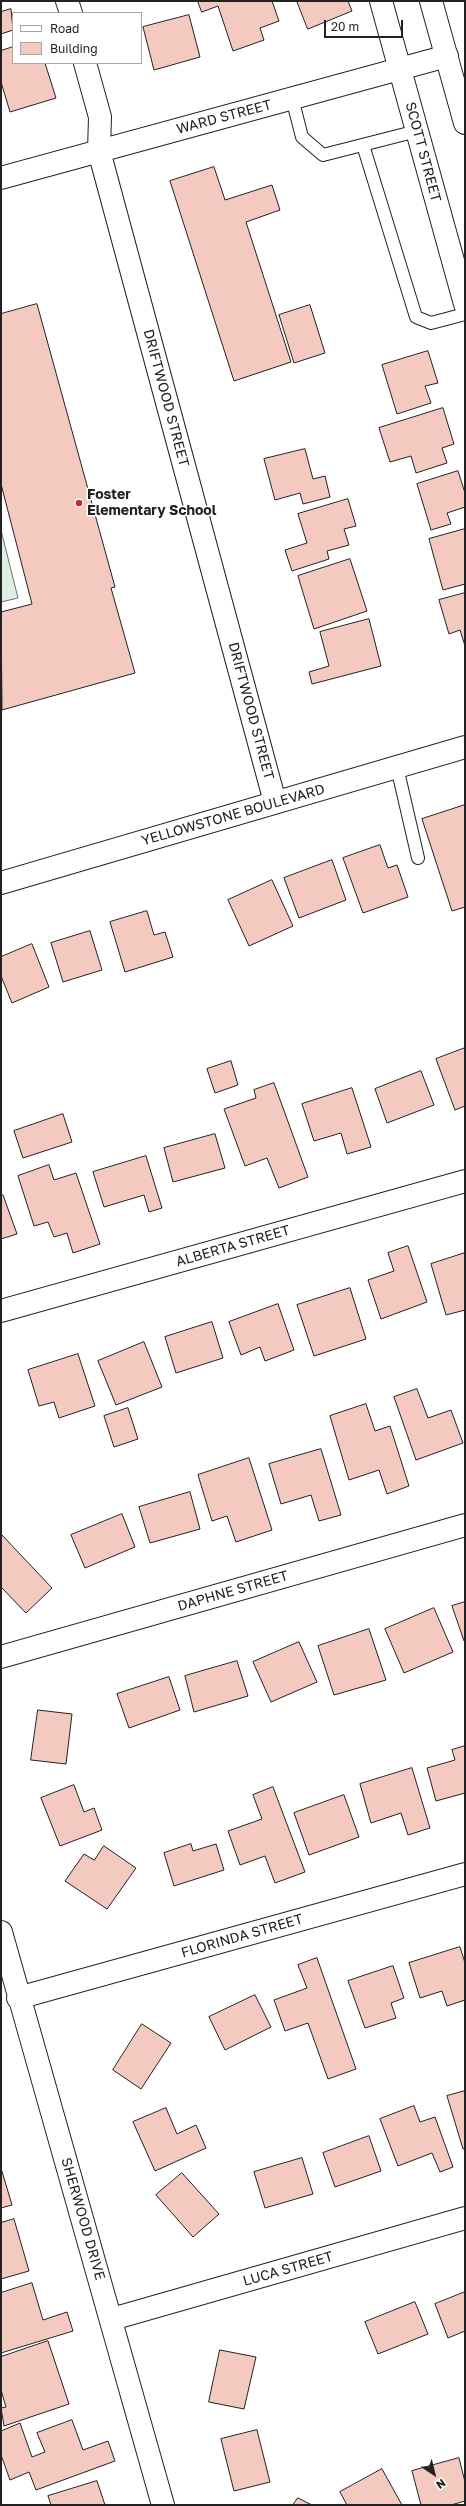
<!DOCTYPE html>
<html>
<head>
<meta charset="utf-8">
<style>
	body { margin:0 }
	#map { position:relative; width:466px; height:2506px; overflow:hidden; background:#fff; font-family:"Golos Text",sans-serif }
	canvas { display:block }
	.frame { position:absolute; inset:0; border:2px solid #222; pointer-events:none }
	.legend { position:absolute; left:12px; top:12px; width:130px; height:52px; box-sizing:border-box; background:#fff; border:1px solid #a7a7a7; margin:0; padding:5px 7px; list-style:none; font-size:12px; color:#222 }
	.legend li { display:flex; align-items:center; gap:8px; height:20px }
	.legend b { width:20px; border:1px solid #a7a7a7 }
	.north { position:absolute; left:414px; top:2454px; width:40px; height:40px; -webkit-text-stroke:3px #fff; paint-order:stroke; rotate:145deg; font-size:11px; font-weight:700; line-height:16px; text-align:center; color:#222 }
	.north::after { content:''; display:block; margin:auto; width:14px; height:18px; background:#222; clip-path:polygon(50% 0,100% 100%,50% 72%,0 100%) }
	.scale { position:absolute; left:324px; top:20px; width:79px; height:18px; box-sizing:border-box; border:2px solid #222; border-top:0; padding-left:5px; font-size:12px; line-height:14px; white-space:nowrap; color:#222; -webkit-text-stroke:3px #fff; paint-order:stroke }
</style>
</head>
<body>
<div id="map">
<canvas width="466" height="2506"></canvas>
<div class="frame"></div>
<ul class="legend">
<li><b style="height:5px;background:#fff"></b>Road</li>
<li><b style="height:11px;background:#f3c9c0"></b>Building</li>
</ul>
<div class="north">N</div>
<div class="scale">20 m</div>
</div>
<script>
const g = document.querySelector('canvas').getContext('2d');
g.lineJoin = 'round';
function paint(path, color) {
  g.fillStyle = color;
  g.fill(path, 'evenodd');
}
function strokePath(path, color, width, dash) {
  g.strokeStyle = color;
  g.lineWidth = width;
  g.lineCap = dash ? 'butt' : 'round';
  g.setLineDash(dash || []);
  g.stroke(path);
}
function write(font, color, halo, rows, align = 'center') {
  g.font = font + ' "Golos Text",sans-serif';
  g.lineWidth = 3;
  g.setLineDash([]);
  g.textBaseline = 'middle';
  g.strokeStyle = halo;
  g.fillStyle = color;
  for (const [text, x, y, turn = 0] of rows) {
    g.save();
    g.translate(x, y);
    g.rotate((+turn || 0) * Math.PI / 180);
    g.textAlign = isNaN(turn) ? turn : align;
    if (halo) g.strokeText(text, 0, 0);
    g.fillText(text, 0, 0);
    g.restore();
  }
}
const green = new Path2D(`
	M1,530l17,68 -17,4z`);
paint(green, '#e0efe3');
strokePath(green, '#6f6f6f', 1);
const building = new Path2D(`
	M198,1h74l7,20 -19,7 4,12 -31,11 -15,-45 -16,6z
	M297,1h51l4,10 -44,18z
	M11,9l2,21 -12,4v-22z
	M189,15l11,42 -46,13 -11,-43z
	M13,47v16h32l11,35 -46,14 -9,-30v-31z
	M214,167l11,33 47,-15 8,25 -34,12 45,140 -57,19 -64,-200z
	M37,304l78,283 -4,1 24,85 -133,37 -1,-98 31,-8 -31,-120v-170z
	M310,305l15,48 -31,10 -15,-48z
	M428,351l10,32 -13,3 6,17 -34,11 -15,-49z
	M443,408l11,36 -12,4 5,15 -31,10 -5,-17 -21,6 -11,-34z
	M305,449l8,30 12,-3 5,21 -27,7 -3,-11 -25,7 -11,-41z
	M458,471l7,22v14l-18,6 4,11 -20,6 -14,-46z
	M348,499l8,27 -12,3 5,16 -22,6 2,8 -37,12 -7,-21 22,-7 -9,-29z
	M465,529v55l-22,6 -14,-51z
	M350,559l17,52 -53,18 -16,-53z
	M465,593v53l-5,-16 -11,4 -10,-34z
	M369,619l12,47 -69,18 -3,-12 20,-6 -9,-34z
	M465,805v102l-13,4 -30,-92z
	M380,845l8,23 9,-3 11,32 -45,16 -20,-55z
	M332,860l14,40 -47,18 -15,-40z
	M272,880l21,46 -44,20 -21,-46z
	M147,911l7,24 11,-3 8,25 -48,15 -15,-50z
	M90,931l12,39 -39,12 -12,-39z
	M32,944l17,43 -37,16 -11,-27v-19z
	M465,1048v58l-10,4 -19,-51z
	M231,1061l7,24 -23,8 -8,-24z
	M421,1071l13,34 -47,18 -12,-34z
	M274,1083l34,94 -29,11 -12,-30 -22,8 -21,-57 32,-11 -2,-8z
	M352,1088l19,59 -24,7 -6,-21 -27,8 -12,-37z
	M63,1114l9,28 -49,16 -9,-27z
	M215,1134l10,34 -52,14 -9,-34z
	M146,1156l16,52 -13,4 -5,-17 -40,12 -11,-35z
	M49,1165l5,15 22,-7 24,71 -27,9 -6,-20 -13,4 -6,-15 -14,4 -16,-50z
	M3,1195l14,39 -16,5v-43z
	M408,1246l19,56 -46,17 -13,-39 26,-9 -6,-18z
	M465,1253v57l-19,5 -15,-51z
	M350,1288l16,51 -52,17 -17,-51z
	M278,1304l16,46 -29,11 -5,-14 -19,8 -12,-33z
	M212,1322l11,36 -47,15 -11,-36z
	M144,1342l18,45 -46,18 -18,-44z
	M78,1354l17,52 -36,12 -5,-16 -15,4 -11,-36z
	M417,1389l11,29 23,-8 12,33 -47,17 -22,-63z
	M366,1404l9,27 15,-5 19,60 -22,8 -8,-24 -30,10 -19,-64z
	M128,1408l10,31 -24,8 -10,-31z
	M321,1449l20,66 -22,6 -8,-26 -30,9 -12,-40z
	M249,1458l23,72 -36,12 -9,-26 -15,5 -14,-46z
	M190,1492l10,37 -50,14 -11,-36z
	M122,1514l13,33 -50,21 -14,-33z
	M1,1534l51,54 -26,25 -25,-26z
	M465,1602v39h-1l-12,-35z
	M434,1608l19,44 -49,21 -19,-44z
	M369,1629l17,51 -52,15 -16,-49z
	M299,1642l18,40 -46,20 -18,-40z
	M237,1661l11,35 -54,16 -9,-36z
	M169,1677l11,33 -51,18 -12,-34z
	M38,1710l34,4 -6,50 -35,-4z
	M465,1746v47l-29,8 -9,-33 28,-8 -3,-10z
	M412,1768l18,60 -22,7 -7,-22 -30,10 -11,-39z
	M74,1785l10,27 10,-4 8,22 -42,16 -19,-48z
	M273,1787l32,85 -30,11 -10,-27 -25,9 -12,-34 34,-12 -9,-24z
	M344,1795l15,42 -50,18 -15,-42z
	M191,1844l2,7 23,-7 8,26 -50,16 -10,-33z
	M104,1846l32,22 -29,41 -42,-28 19,-27 10,6z
	M460,1947l5,16v37l-18,6 -5,-15 -22,7 -11,-35z
	M317,1958l39,111 -28,10 -20,-56 -23,8 -11,-31 33,-12 -9,-23z
	M393,1966l11,32 -13,5 5,15 -31,10 -17,-47z
	M255,1995l16,32 -46,23 -16,-33z
	M142,2024l29,19 -30,46 -28,-19z
	M465,2091v57l-2,1 -16,-53z
	M414,2106l6,16 15,-5 18,50 -13,5 -8,-19 -34,13 -18,-47z
	M166,2108l11,26 19,-9 10,23 -51,23 -22,-49z
	M369,2136l12,35 -46,16 -12,-34z
	M302,2158l11,36 -48,14 -11,-36z
	M1,2168l11,37 -11,3z
	M182,2173l37,41 -26,23 -37,-42z
	M14,2219l15,52 -28,8v-56z
	M32,2283l11,37 24,-8 6,19 -72,22v-60z
	M465,2292v39l-17,7 -13,-34z
	M415,2302l13,32 -50,20 -13,-32z
	M48,2341l21,63 -65,22 -3,-18 5,-1 -5,-17v-33z
	M220,2350l36,7 -12,52 -35,-7z
	M72,2420l11,30 25,-9 7,20 -79,29 -7,-18 -19,8 -9,-25v-24l19,-8 12,34 13,-5 -8,-19z
	M257,2430l13,52 -36,9 -13,-52z
	M459,2458l6,24v19l-14,4h-30l-9,-34z
	M382,2469l20,36h-55l-7,-13z
	M97,2481l8,24h-54l-3,-9z
	M298,2498l14,7h-19z`);
paint(building, '#f3c9c0');
strokePath(building, '#222', 1);
const service = new Path2D(`
	M292,98l10,39 21,18 94,-24
	M363,145l53,172 15,6 34,-9
	M397,767l21,91`);
const minor = new Path2D(`
	M67,1l4,12
	M85,63l15,54 -1,34 176,651
	M1,178l446,-122
	M1,1311l464,-130
	M1,1657l464,-132
	M1,1932l162,573
	M18,1998l447,-124
	M112,2319l353,-101`);
const tertiary = new Path2D(`
	M1,883l464,-136`);
const secondary = new Path2D(`
	M381,1l84,303
	M431,1l34,122`);
strokePath(service, '#222', 14);
strokePath(minor, '#222', 24);
strokePath(tertiary, '#222', 24);
strokePath(secondary, '#222', 24);
strokePath(service, '#fff', 12);
strokePath(minor, '#fff', 22);
strokePath(tertiary, '#fff', 22);
strokePath(secondary, '#fff', 22);
for (const [x, y, r, color] of [
	[79,503,4,"#c62828"]
]) {
  const dot = new Path2D();
  dot.arc(x, y, r, 0, 2 * Math.PI);
  g.fillStyle = color;
  g.fill(dot);
  strokePath(dot, '#fff', 1.5);
}
write('14px', '#222', '#fff', [
	["WARD STREET",224,117,-15],
	["SCOTT STREET",423,152,75],
	["DRIFTWOOD STREET",166,398,75],
	["DRIFTWOOD STREET",251,711,75],
	["YELLOWSTONE BOULEVARD",233,815,-16],
	["ALBERTA STREET",233,1246,-16],
	["DAPHNE STREET",233,1591,-16],
	["FLORINDA STREET",242,1936,-16],
	["SHERWOOD DRIVE",83,2219,74],
	["LUCA STREET",288,2269,-16]
]);
write('bold 14px', '#222', '#fff', [
	["Foster",87,495],
	["Elementary School",87,511]
], 'left');
</script>
</body>
</html>
